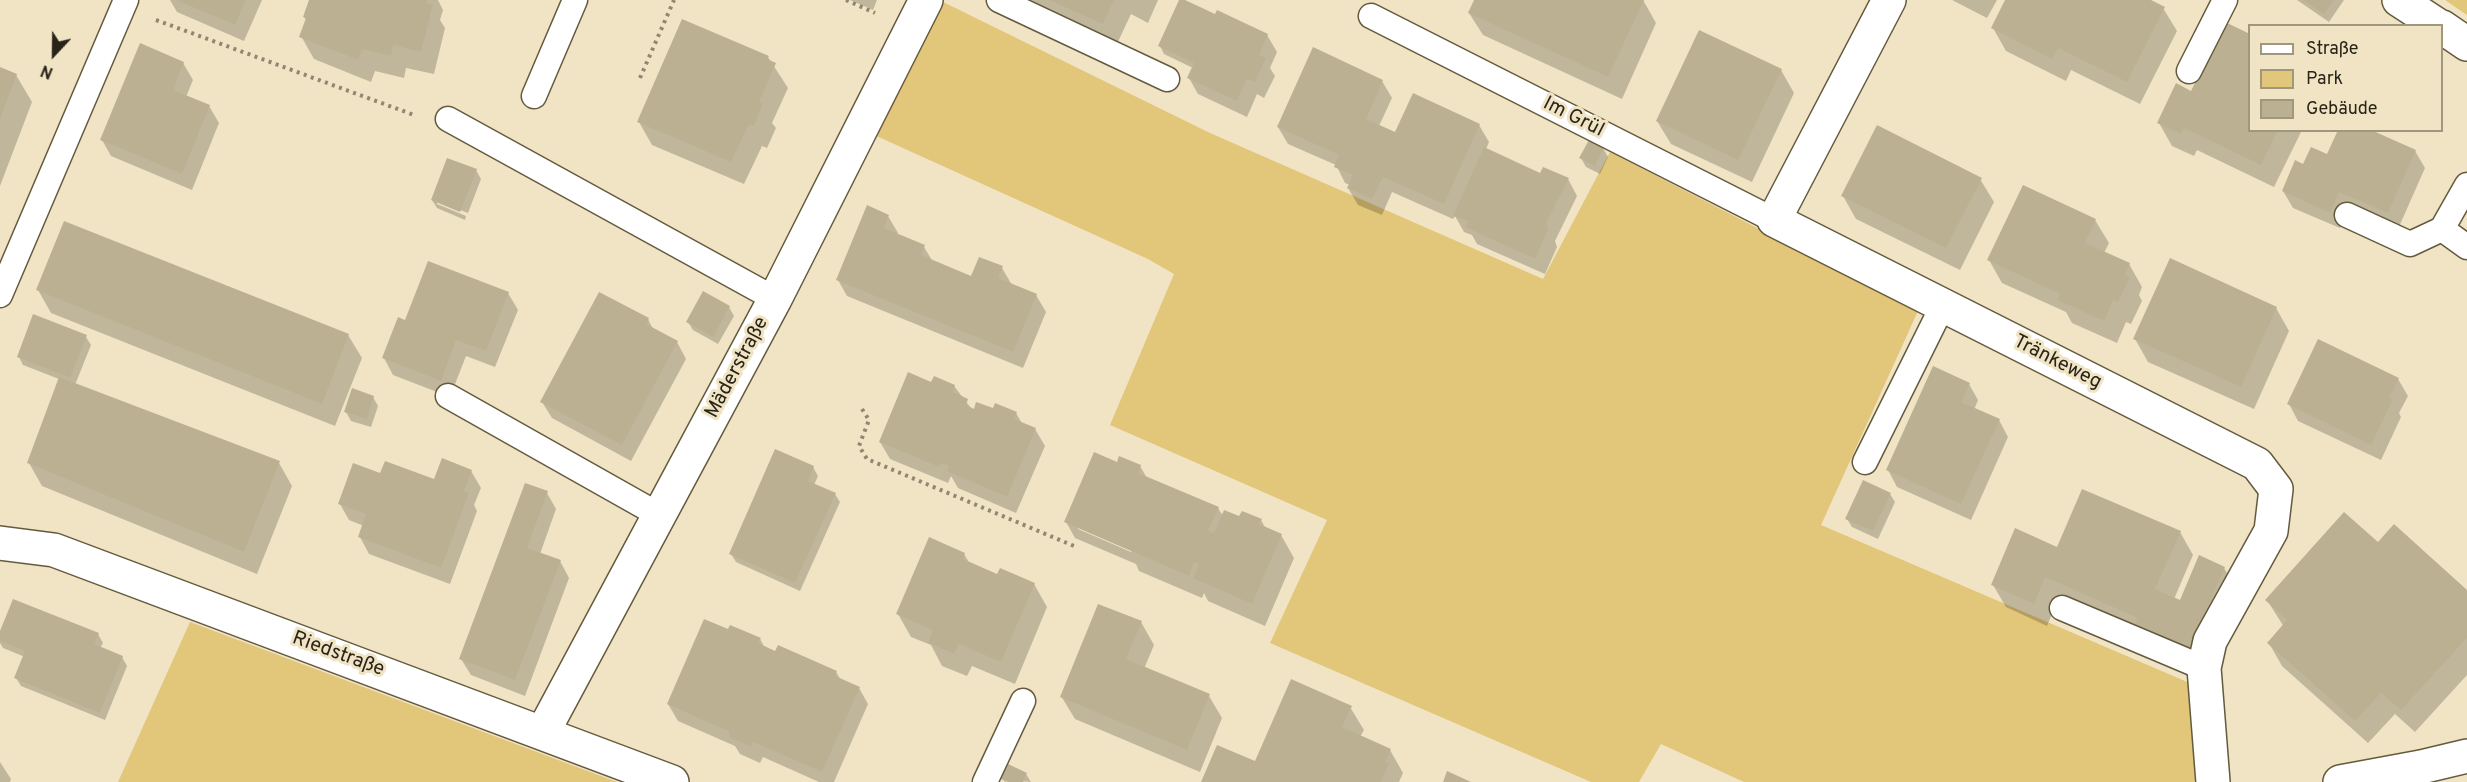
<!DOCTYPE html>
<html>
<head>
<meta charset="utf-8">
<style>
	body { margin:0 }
	#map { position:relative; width:2467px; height:782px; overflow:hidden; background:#f0e4c4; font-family:Overpass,sans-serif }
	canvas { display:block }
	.legend { position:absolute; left:2248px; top:24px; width:195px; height:108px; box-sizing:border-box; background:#f0e4c4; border:2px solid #a0977f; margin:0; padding:8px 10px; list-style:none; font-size:18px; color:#292418 }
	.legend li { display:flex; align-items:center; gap:12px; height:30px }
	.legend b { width:30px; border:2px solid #a0977f }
	.north { position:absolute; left:24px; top:24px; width:60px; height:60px; -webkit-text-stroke:4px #f0e4c4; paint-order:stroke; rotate:202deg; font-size:16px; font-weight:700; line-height:24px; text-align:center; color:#292418 }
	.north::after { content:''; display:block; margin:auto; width:21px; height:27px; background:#292418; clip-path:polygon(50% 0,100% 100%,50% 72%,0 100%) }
</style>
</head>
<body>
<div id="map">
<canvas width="2467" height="782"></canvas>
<ul class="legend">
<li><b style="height:8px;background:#fff"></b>Straße</li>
<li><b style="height:16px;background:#e2c679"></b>Park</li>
<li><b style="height:16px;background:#bbb091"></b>Gebäude</li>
</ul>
<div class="north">N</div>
</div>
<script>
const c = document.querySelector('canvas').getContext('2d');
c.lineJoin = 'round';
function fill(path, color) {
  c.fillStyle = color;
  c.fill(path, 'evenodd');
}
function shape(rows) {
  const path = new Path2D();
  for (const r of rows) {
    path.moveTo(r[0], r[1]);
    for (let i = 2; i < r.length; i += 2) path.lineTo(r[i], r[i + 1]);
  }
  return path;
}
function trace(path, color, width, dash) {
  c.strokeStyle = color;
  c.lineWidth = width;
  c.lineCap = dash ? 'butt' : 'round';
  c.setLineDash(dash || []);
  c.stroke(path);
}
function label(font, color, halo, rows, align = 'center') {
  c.font = font + ' Overpass,sans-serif';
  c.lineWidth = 6;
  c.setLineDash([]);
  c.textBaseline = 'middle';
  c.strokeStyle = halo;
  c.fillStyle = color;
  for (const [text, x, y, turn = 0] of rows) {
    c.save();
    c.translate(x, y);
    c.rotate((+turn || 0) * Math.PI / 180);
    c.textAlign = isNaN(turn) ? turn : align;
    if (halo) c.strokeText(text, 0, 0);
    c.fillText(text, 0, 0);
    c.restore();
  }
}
const green = shape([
	[939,0,1210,133,1543,279,1610,152,1918,311,1821,525,2192,684,2199,773,2194,782,1744,782,1661,744,1639,782,1591,782,1270,643,1327,520,1110,425,1174,274,1148,259,872,134],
	[2445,0,2467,0,2467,15],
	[190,622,617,782,118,782]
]);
const shadow = shape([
	[170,0,262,0,244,41,177,12],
	[311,0,438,0,443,10,440,20,445,28,434,74,406,68,404,78,375,71,371,82,314,59,301,36,307,21,304,17],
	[850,0,877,0,873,10],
	[1014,0,1158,0,1148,23,1131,14,1116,46],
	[1181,0,1216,16,1267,35,1277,52,1270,68,1275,76,1264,98,1257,94,1247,117,1198,94,1189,78,1193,68,1164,54,1160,46],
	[1475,0,1643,0,1656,23,1622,99,1483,35,1469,13],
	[1952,0,1997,0,1987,18],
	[2007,0,2147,0,2163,8,2177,31,2140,104,2071,70,2066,81,2006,51,1993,28],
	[2297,0,2344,0,2329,22],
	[768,57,788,88,772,123,776,128,767,148,762,146,744,184,652,145,639,122],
	[183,63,193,80,186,97,209,106,219,123,192,190,111,156,102,140],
	[0,69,16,75,32,102,0,186],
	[1781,70,1794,93,1752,182,1671,144,1657,121],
	[1382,81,1392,98,1379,126,1396,134,1479,125,1489,142,1486,149,1541,175,1568,179,1577,196,1555,241,1557,247,1545,274,1477,244,1472,235,1464,232,1455,216,1453,219,1392,192,1382,215,1358,205,1348,188,1350,185,1345,183,1336,165,1288,144,1278,127],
	[2159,123,2250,130,2302,130,2274,187,2197,150,2194,156,2172,146],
	[1603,148,1608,157,1600,174,1586,167,1581,158],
	[2415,151,2425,168,2398,229,2349,208,2340,228,2293,208,2283,191,2304,166,2328,156],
	[476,170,481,179,468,213,437,201,437,204,466,216,465,220,437,208,432,200],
	[1980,179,1994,202,1960,270,1856,219,1843,196],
	[2023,187,2095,220,2109,243,2104,253,2129,264,2142,287,2139,295,2142,301,2131,324,2126,322,2117,343,2072,323,2066,312,2002,283,1989,260],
	[888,216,898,233,897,235,924,247,933,262,972,278,1002,268,1012,285,1036,295,1046,312,1023,368,847,296,838,280],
	[38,290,348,335,362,358,335,426,51,313],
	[508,293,518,310,495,367,466,356,450,397,393,375,384,358,406,322],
	[729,307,734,316,718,344,693,330,688,322],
	[2276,308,2289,331,2254,409,2148,362,2135,339],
	[648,319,654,331,677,342,686,359,631,461,552,418,542,402],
	[86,337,91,345,75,385,279,463,292,486,257,574,42,486,29,463,59,379,23,365,19,357],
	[2398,379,2408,396,2399,413,2401,417,2381,460,2298,421,2289,404],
	[932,384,954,386,974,412,993,410,1016,413,1023,425,1035,429,1045,446,1016,513,958,488,951,476,948,483,890,459,880,442],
	[1969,384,1978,400,1974,410,1999,420,2008,437,1971,520,1897,487,1888,470],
	[373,397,378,406,371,427,351,421,346,412],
	[1117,464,1140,466,1147,478,1218,508,1223,516,1261,520,1266,529,1281,535,1294,558,1265,626,1208,601,1204,593,1202,598,1139,571,1136,564,1075,538,1066,522],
	[1078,526,1132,550,1131,552,1078,529],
	[813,467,818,476,814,485,835,494,840,502,800,591,736,562,731,554],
	[471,471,481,488,474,505,477,511,450,584,369,554,360,537,364,526,349,520,340,504,381,475,435,481],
	[547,493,556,509,540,554,560,561,569,578,525,696,471,675,461,659],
	[1890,494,1895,502,1878,539,1852,527,1847,519],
	[2180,532,2193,555,2174,599,2180,602,2224,568,2238,591,2203,670,2058,599,2047,626,2006,607,1993,585,2058,549],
	[2378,544,2467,593,2467,675,2415,732,2395,714,2368,743,2282,666,2269,643,2284,627,2267,600],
	[964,554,970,564,998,576,1034,584,1047,607,1015,684,972,666,967,676,942,666,931,645,911,637,898,614],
	[1141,622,1154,645,1144,669,1209,696,1222,718,1200,772,1075,719,1061,696],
	[729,631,760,639,765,648,836,672,841,680,859,688,868,704,834,782,819,782,763,757,760,763,740,754,735,746,678,721,668,704],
	[98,634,103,643,100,648,122,657,127,666,105,720,21,686,16,678,25,657,3,648,0,643,0,635],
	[1350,707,1364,730,1360,737,1390,750,1403,773,1399,782,1203,782,1256,763],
	[0,762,11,779,10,782,0,782],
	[1026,774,1031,782,1008,780,1005,782,1003,779]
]);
const building = shape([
	[176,0,246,0,235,25],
	[309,0,427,0,426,3,433,4,421,52,393,45,391,56,362,49,358,60,299,37,306,18,303,17],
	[1049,0,1114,0,1103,24],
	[1179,0,1185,0,1215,14,1217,10,1268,34,1259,55,1266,58,1255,82,1247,79,1237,101,1187,78,1194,63,1158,46],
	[1474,0,1644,0,1608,77,1468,13],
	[2005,0,2151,0,2165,7,2127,82,2058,48,2052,59,1991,28],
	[2303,0,2334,0,2324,14],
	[682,19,769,56,767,59,776,63,759,102,763,104,754,126,749,124,731,162,637,122],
	[2225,22,2250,34,2250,130,2278,130,2261,165,2184,128,2181,134,2157,123,2176,83,2191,91],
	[1699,30,1782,69,1738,160,1656,121],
	[140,43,184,62,173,90,210,105,182,174,100,140],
	[1313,47,1383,80,1366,119,1395,132,1413,93,1480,124,1444,204,1383,177,1372,199,1347,188,1353,175,1334,167,1339,155,1277,127],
	[0,67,17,74,0,119],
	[1877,125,1982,178,1946,248,1841,196],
	[2338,130,2371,130,2416,150,2388,213,2339,192,2330,213,2282,191,2295,160,2303,164,2311,147,2327,154],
	[1589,140,1604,147,1595,166,1579,158],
	[1484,147,1540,173,1543,167,1569,178,1546,223,1548,230,1535,259,1465,227,1468,221,1453,216],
	[447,158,477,169,460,212,431,200],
	[2023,185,2096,219,2085,243,2130,263,2125,275,2130,277,2118,302,2113,300,2104,321,2057,300,2060,294,1987,260],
	[867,205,889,215,884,228,925,245,921,255,971,276,979,257,1003,266,998,278,1037,294,1013,352,836,280],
	[64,221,349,334,322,404,36,290],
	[2170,258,2277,307,2241,387,2133,339],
	[428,261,509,292,486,351,456,340,441,381,382,358,398,317,405,320],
	[703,291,730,306,713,337,686,322],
	[599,292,649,318,646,324,678,341,622,445,540,402],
	[33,314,87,335,70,378,17,357],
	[2318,339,2399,378,2389,398,2393,399,2371,445,2287,404],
	[1933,366,1970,383,1961,402,2000,419,1961,504,1886,470],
	[908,372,931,382,934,376,955,385,953,392,968,399,966,405,974,409,976,402,993,408,995,403,1017,412,1014,419,1036,428,1007,497,947,471,949,466,941,463,939,467,879,442],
	[59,377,280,461,244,552,27,463],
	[352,388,374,396,367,419,344,412],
	[775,449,814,466,808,481,836,493,795,583,729,554],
	[1094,452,1117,462,1119,456,1141,465,1138,473,1219,507,1208,530,1214,533,1224,510,1239,516,1242,511,1262,519,1259,524,1282,534,1252,604,1193,578,1199,565,1194,562,1189,576,1064,522],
	[442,458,472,470,464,491,469,493,441,568,358,537,366,514,338,504,353,463,380,473,385,461,434,479],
	[1863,480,1891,493,1873,531,1845,519],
	[525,483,548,491,527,548,561,560,515,680,459,659],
	[2082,489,2181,531,2155,589,2180,600,2199,555,2225,567,2190,648,2135,624,2138,618,2045,577,2034,604,1991,585,2015,528,2057,547],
	[2344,512,2378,542,2394,524,2467,590,2467,638,2401,710,2381,693,2355,721,2267,643,2287,620,2265,600],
	[929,537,965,553,963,559,997,574,1000,568,1035,583,1001,662,959,644,954,654,928,643,933,630,896,614],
	[13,599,99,633,94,644,123,656,100,713,14,678,25,651,0,641,0,631],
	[1098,604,1142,621,1126,659,1210,694,1187,750,1060,697],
	[704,619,728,629,730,625,761,638,758,643,775,651,778,645,837,671,835,676,860,687,822,772,753,742,751,747,729,737,730,732,667,704],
	[1291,679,1352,706,1342,727,1391,749,1385,762,1389,763,1381,782,1201,782,1217,745,1255,761],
	[1008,764,1027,773,1023,782,1008,782,1001,779],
	[1447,771,1471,782,1443,782]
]);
const path = shape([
	[846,0,875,13],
	[156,20,414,115],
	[640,78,674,0],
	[862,409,869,420,859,446,867,459,1074,546]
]);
const lane = shape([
	[999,0,1167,79],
	[1371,16,1774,220],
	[2189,71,2225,0],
	[534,96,575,0],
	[448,119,775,299],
	[2467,185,2442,229,2467,247],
	[2347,215,2410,244,2442,229],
	[0,295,126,0],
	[448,396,659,515],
	[1865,462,1943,305],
	[2062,608,2204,668],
	[985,782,1023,701]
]);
const street = shape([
	[1889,0,1774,220,2257,464,2276,489,2271,531,2210,641,2204,668,2213,782],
	[2399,0,2439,26],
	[2442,27,2467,44],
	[0,543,54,550,672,782],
	[543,732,775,299,926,0],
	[2340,782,2421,767,2467,756]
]);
const streetNames = [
	["Im Grül",1573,118,27],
	["Tränkeweg",2057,363,27],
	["Mäderstraße",738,368,-62],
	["Riedstraße",338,655,20]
];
fill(green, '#e2c679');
fill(shadow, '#0003');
fill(building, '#bbb091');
trace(lane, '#645a3e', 27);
trace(street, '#645a3e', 36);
trace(path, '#8f8771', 4, [3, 4.5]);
trace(lane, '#fff', 24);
trace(street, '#fff', 33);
label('20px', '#292418', '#f0e4c4', streetNames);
</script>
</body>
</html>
